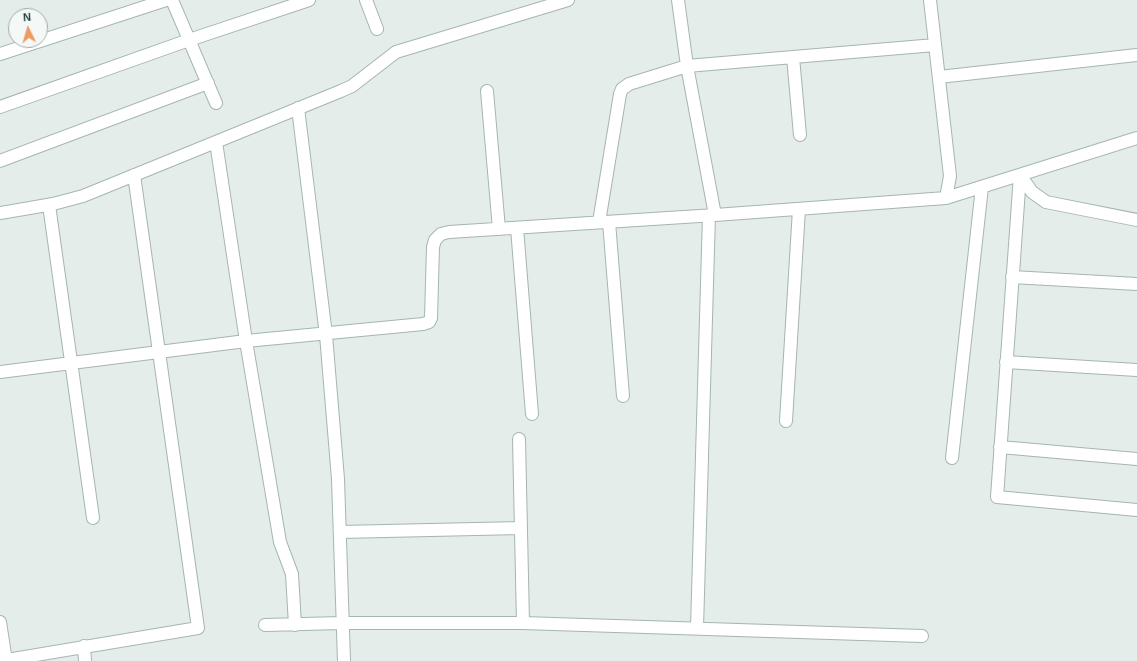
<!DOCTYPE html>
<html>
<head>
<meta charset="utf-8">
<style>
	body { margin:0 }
	#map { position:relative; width:1137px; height:661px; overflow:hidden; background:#e4edea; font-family:Helvetica,sans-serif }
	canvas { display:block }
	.north { position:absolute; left:8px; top:8px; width:40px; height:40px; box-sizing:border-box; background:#f4f9f8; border:1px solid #a0aeac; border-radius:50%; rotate:355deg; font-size:11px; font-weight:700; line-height:16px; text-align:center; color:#233e3b }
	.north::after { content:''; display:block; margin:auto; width:14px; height:18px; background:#ef9a60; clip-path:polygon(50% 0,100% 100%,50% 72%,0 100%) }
</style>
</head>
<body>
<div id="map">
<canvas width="1137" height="661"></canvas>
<div class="north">N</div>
</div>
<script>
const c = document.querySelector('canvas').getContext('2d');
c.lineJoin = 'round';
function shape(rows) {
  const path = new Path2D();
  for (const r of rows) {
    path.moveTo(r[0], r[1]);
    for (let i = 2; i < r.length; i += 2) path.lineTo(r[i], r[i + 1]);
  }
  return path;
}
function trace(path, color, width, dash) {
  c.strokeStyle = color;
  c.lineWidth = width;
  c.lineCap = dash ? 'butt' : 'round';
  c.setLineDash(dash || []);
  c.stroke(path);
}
const minor = shape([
	[172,0,216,103],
	[366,0,377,29],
	[678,0,687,66,715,215,946,198,1137,138],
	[930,0,950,176,946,198],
	[0,54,166,0],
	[793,57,800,135],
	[939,77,1137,55],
	[487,91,499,229],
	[0,107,189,40,309,0],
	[298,108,326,335,338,479,344,661],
	[216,142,246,341,280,542,292,574,295,625],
	[0,161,208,83],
	[1020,175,997,497,1137,510],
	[1020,175,1032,192,1046,202,1137,220],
	[49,205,93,518],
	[0,213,53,204,83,196,341,91,352,86,396,52,568,0],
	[599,222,620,94,622,89,629,84,687,66,935,45],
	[609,222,623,396],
	[517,228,532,414],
	[1012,277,1137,284],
	[1006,362,1137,370],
	[0,372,246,341,423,324,429,322,431,318,433,247,435,240,441,234,449,232,715,215],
	[786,421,799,209],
	[519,439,523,623],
	[1000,447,1137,459],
	[952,458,982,187],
	[340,532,521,528],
	[0,622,6,661],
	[265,625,342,623,523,623,922,636],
	[697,628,709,215],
	[84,646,85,661],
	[0,661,198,628,134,175]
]);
trace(minor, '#a6b5b2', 14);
trace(minor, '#fff', 12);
</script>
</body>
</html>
